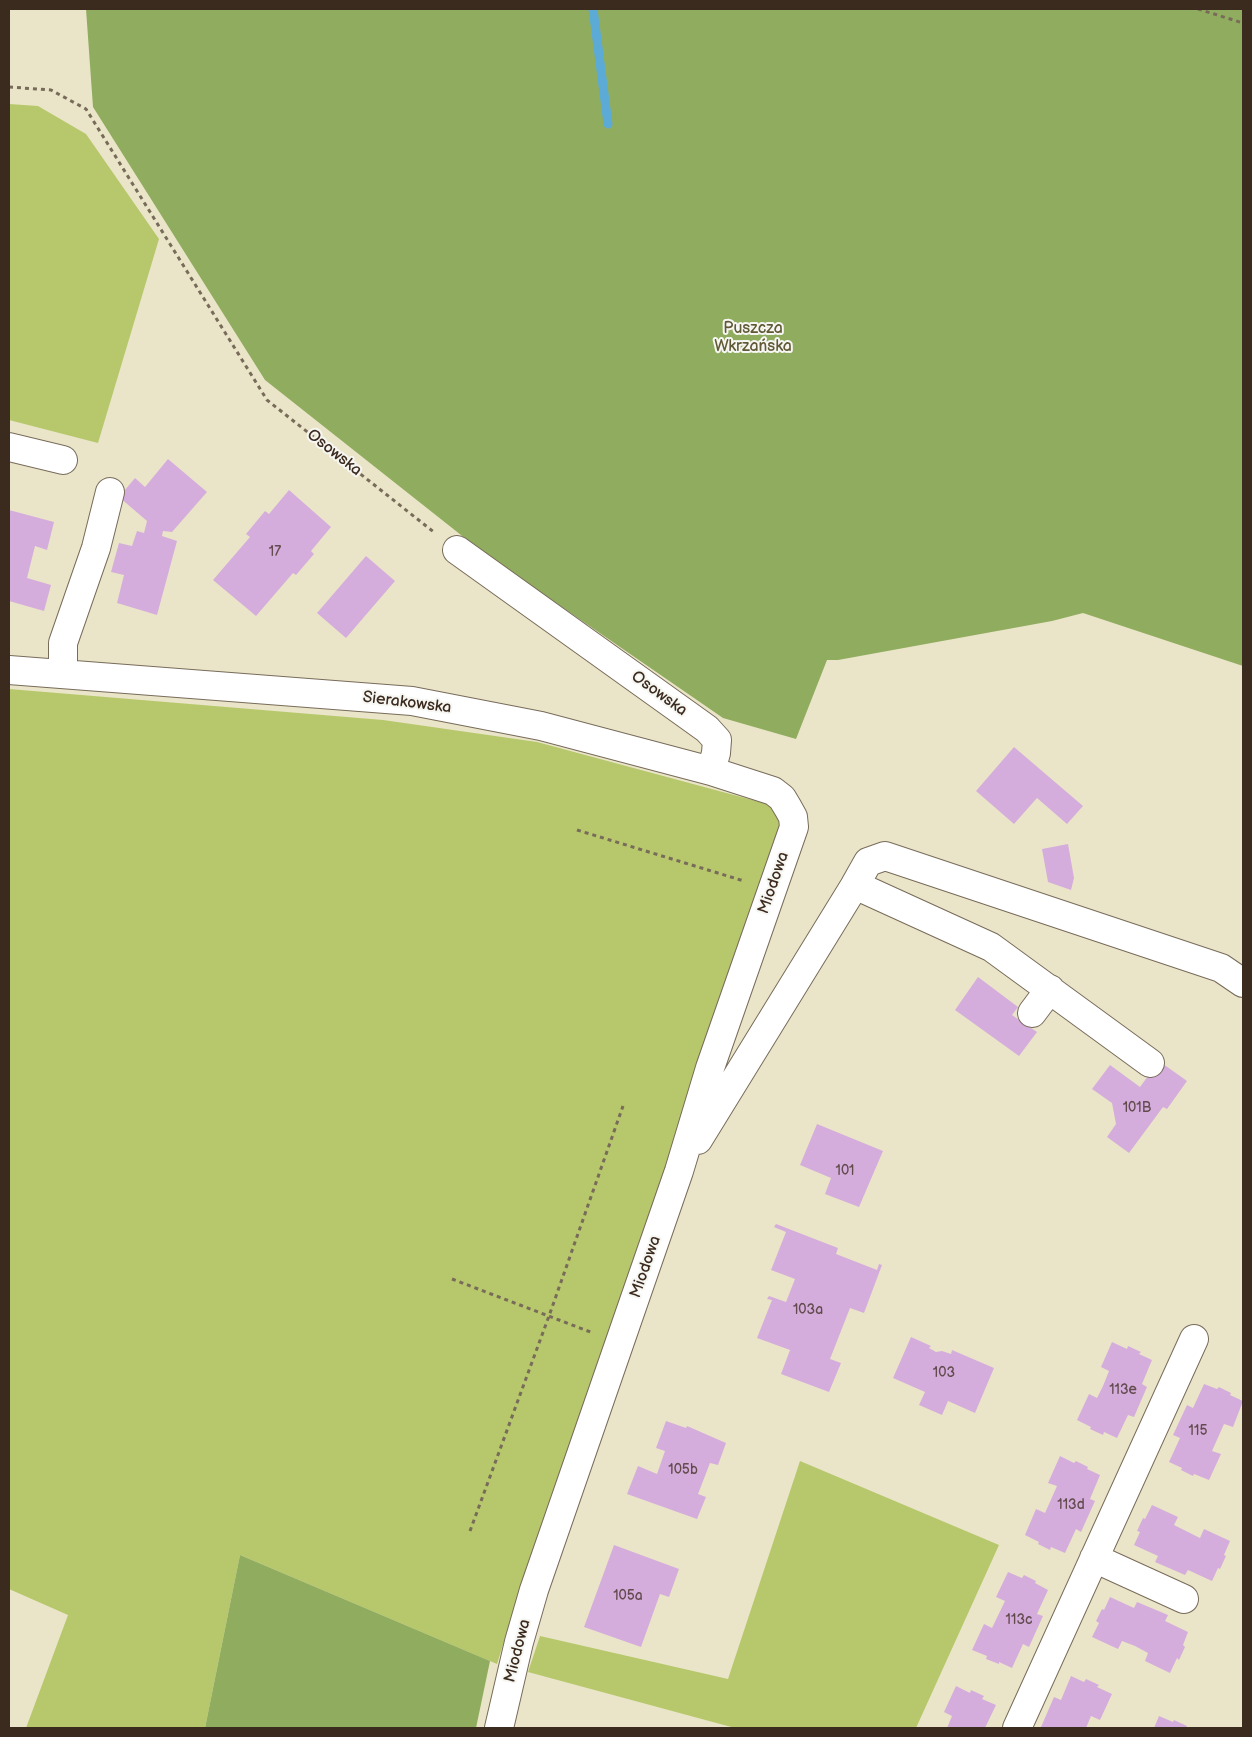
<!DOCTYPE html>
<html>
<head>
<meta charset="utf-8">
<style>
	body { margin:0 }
	#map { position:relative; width:1252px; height:1737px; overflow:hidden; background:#eae5c8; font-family:"Balsamiq Sans",sans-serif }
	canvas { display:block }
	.frame { position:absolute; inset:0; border:10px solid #3b2a1e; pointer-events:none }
</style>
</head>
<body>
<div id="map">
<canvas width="1252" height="1737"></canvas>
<div class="frame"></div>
</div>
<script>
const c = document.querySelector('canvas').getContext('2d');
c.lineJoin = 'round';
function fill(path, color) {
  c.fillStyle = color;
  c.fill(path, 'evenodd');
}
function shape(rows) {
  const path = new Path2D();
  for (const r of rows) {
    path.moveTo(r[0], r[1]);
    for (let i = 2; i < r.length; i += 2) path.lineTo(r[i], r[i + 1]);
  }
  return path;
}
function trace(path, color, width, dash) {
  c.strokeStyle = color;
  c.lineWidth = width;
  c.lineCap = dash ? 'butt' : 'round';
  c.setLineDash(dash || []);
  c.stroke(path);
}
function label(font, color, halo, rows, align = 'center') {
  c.font = font + ' "Balsamiq Sans",sans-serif';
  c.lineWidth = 4;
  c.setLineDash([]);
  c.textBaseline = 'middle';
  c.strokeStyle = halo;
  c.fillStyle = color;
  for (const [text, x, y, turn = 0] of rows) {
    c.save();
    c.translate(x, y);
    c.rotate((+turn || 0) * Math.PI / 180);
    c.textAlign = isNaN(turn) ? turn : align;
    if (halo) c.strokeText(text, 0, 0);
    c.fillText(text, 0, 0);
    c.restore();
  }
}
const green = shape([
	[9,104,38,106,86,134,159,239,98,443,9,420],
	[9,689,383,720,537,742,771,805,782,825,677,1135,529,1560,497,1664,240,1555,205,1728,26,1728,68,1615,9,1589],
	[800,1461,999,1545,916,1728,735,1728,528,1672,540,1636,728,1679]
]);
const forest = shape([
	[86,9,1243,9,1243,666,1083,613,1052,621,838,660,827,660,796,739,723,718,485,554,265,380,93,107],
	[240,1555,490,1661,476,1728,205,1728]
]);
const stream = shape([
	[593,9,608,124]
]);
const building = shape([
	[168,459,207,492,172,532,163,531,162,536,177,541,157,615,117,603,124,575,111,572,119,543,132,546,137,531,144,533,147,521,119,497,135,478,145,487],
	[289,490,331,527,311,551,314,554,296,575,293,573,256,616,213,580,250,537,246,534,265,511,269,514],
	[9,510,54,522,47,550,35,546,27,578,51,585,44,611,9,601],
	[366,556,395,581,346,638,317,613],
	[1014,747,1083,806,1067,824,1037,798,1014,824,976,791],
	[1068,844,1074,878,1071,890,1048,882,1042,849],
	[978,977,1018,1007,1012,1015,1037,1032,1019,1056,955,1010],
	[1159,1061,1187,1081,1167,1109,1163,1107,1129,1153,1107,1137,1116,1124,1112,1103,1092,1089,1110,1065,1140,1087],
	[817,1124,883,1151,859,1207,825,1194,831,1178,800,1165],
	[776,1224,838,1248,836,1254,877,1270,879,1264,882,1265,864,1313,850,1308,830,1359,841,1363,829,1392,781,1374,790,1350,757,1338,772,1300,767,1299,769,1296,786,1302,795,1279,771,1270,786,1232,774,1227],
	[911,1337,931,1346,929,1348,936,1352,942,1351,951,1354,952,1350,994,1368,975,1413,948,1401,942,1415,919,1405,925,1392,893,1378],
	[1112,1342,1127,1349,1128,1346,1141,1352,1139,1354,1152,1360,1142,1384,1147,1387,1134,1417,1128,1415,1117,1438,1104,1432,1103,1435,1090,1429,1091,1427,1077,1420,1089,1394,1097,1398,1103,1386,1109,1371,1101,1367],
	[1204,1384,1217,1389,1219,1387,1231,1393,1230,1395,1243,1401,1233,1427,1224,1424,1212,1451,1221,1454,1209,1480,1194,1474,1193,1476,1181,1470,1182,1468,1169,1462,1180,1438,1173,1435,1187,1405,1193,1408],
	[666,1421,686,1428,687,1426,726,1443,718,1465,710,1463,698,1494,706,1497,697,1519,627,1494,638,1466,657,1474,665,1451,656,1448],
	[1060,1456,1074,1463,1076,1461,1088,1467,1087,1469,1100,1475,1090,1499,1095,1501,1081,1532,1076,1529,1065,1553,1051,1547,1050,1550,1038,1544,1039,1542,1025,1535,1036,1509,1045,1513,1057,1486,1048,1483],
	[1152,1505,1178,1517,1174,1525,1200,1538,1204,1529,1230,1541,1224,1555,1226,1556,1220,1569,1218,1568,1212,1581,1188,1570,1185,1575,1155,1562,1158,1556,1134,1545,1140,1532,1137,1531,1143,1518,1145,1519],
	[614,1545,679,1569,669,1597,660,1594,641,1647,584,1627],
	[1008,1572,1022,1578,1024,1575,1036,1581,1035,1583,1048,1590,1037,1614,1043,1616,1029,1647,1023,1644,1012,1668,999,1662,999,1664,986,1659,987,1656,972,1650,984,1624,992,1628,1005,1601,996,1597],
	[1110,1597,1134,1608,1137,1602,1168,1615,1165,1621,1188,1632,1183,1645,1185,1647,1179,1660,1177,1658,1170,1673,1145,1661,1148,1653,1135,1646,1122,1641,1118,1649,1092,1637,1099,1623,1096,1621,1102,1609,1104,1610],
	[1071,1676,1084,1682,1086,1679,1099,1685,1097,1687,1112,1694,1100,1720,1091,1716,1086,1728,1041,1727,1054,1697,1061,1700],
	[956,1686,970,1693,971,1690,984,1696,982,1699,996,1705,985,1728,947,1728,952,1716,944,1712],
	[1159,1716,1173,1722,1174,1720,1187,1726,1186,1728,1154,1728]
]);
const path = shape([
	[1198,9,1243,23],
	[9,87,51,90,86,109,267,400,435,533],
	[577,830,744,881],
	[452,1279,593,1333],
	[470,1531,549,1316,623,1106]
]);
const minor = shape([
	[9,447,63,460],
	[457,550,707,729,717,740,716,753,711,771],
	[9,670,412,701,541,726,711,771,773,791,782,798,788,808,793,817,794,827,710,1068,679,1171,534,1590,519,1642,499,1728],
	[63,674,63,643,96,548,110,492],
	[855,885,868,862,885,856,1221,968,1243,983],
	[1032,1013,1050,989],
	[698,1140,855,885,991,947,1150,1063],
	[1094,1558,1184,1599],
	[1017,1728,1194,1339]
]);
const numberNames = [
	["17",275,552],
	["101B",1137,1108],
	["101",845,1171],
	["103a",808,1310],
	["103",944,1373],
	["113e",1123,1390],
	["115",1198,1431],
	["105b",683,1470],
	["113d",1071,1505],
	["105a",628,1596],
	["113c",1019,1620]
];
const parkNames = [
	["Puszcza",753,329],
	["Wkrzańska",753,347]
];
const streetNames = [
	["Osowska",334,453,38],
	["Osowska",659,694,36],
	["Sierakowska",407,703,7],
	["Miodowa",774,883,-71],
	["Miodowa",646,1267,-71],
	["Miodowa",518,1651,-76]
];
fill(green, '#b6c86b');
fill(forest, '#90ac5f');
trace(stream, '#5cabd6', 9);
fill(building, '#d5addc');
trace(minor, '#786b5a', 30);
trace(path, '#786b5a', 3, [4, 4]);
trace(minor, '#fff', 28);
label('14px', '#624b4e', null, numberNames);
label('16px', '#605935', '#f6f6f2', parkNames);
label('16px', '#3b2a1e', '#f6f6f2', streetNames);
</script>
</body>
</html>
